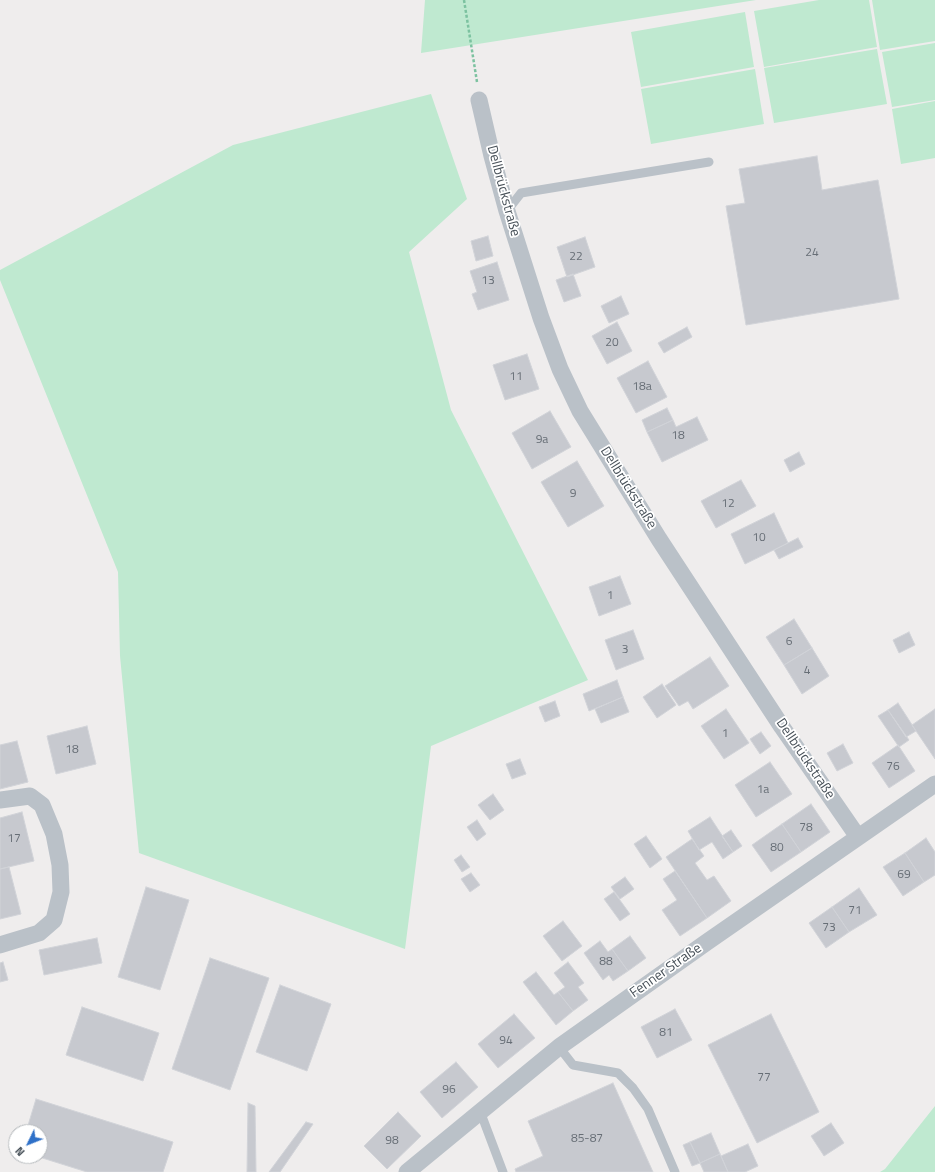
<!DOCTYPE html>
<html>
<head>
<meta charset="utf-8">
<style>
	body { margin:0 }
	#map { position:relative; width:935px; height:1172px; overflow:hidden; background:#efeded; font-family:"Titillium Web",sans-serif }
	canvas { display:block }
	.north { position:absolute; left:8px; top:1124px; width:40px; height:40px; box-sizing:border-box; background:#fff; border:1px solid #b5b9bc; border-radius:50%; rotate:227deg; font-size:11px; font-weight:700; line-height:16px; text-align:center; color:#475058 }
	.north::after { content:''; display:block; margin:auto; width:14px; height:18px; background:#2e70c8; clip-path:polygon(50% 0,100% 100%,50% 72%,0 100%) }
</style>
</head>
<body>
<div id="map">
<canvas width="935" height="1172"></canvas>
<div class="north">N</div>
</div>
<script>
const c = document.querySelector('canvas').getContext('2d');
c.lineJoin = 'round';
function fill(path, color) {
  c.fillStyle = color;
  c.fill(path, 'evenodd');
}
function shape(rows) {
  const path = new Path2D();
  for (const r of rows) {
    path.moveTo(r[0], r[1]);
    for (let i = 2; i < r.length; i += 2) path.lineTo(r[i], r[i + 1]);
  }
  return path;
}
function trace(path, color, width, dash) {
  c.strokeStyle = color;
  c.lineWidth = width;
  c.lineCap = dash ? 'butt' : 'round';
  c.setLineDash(dash || []);
  c.stroke(path);
}
function label(font, color, halo, rows, align = 'center') {
  c.font = font + ' "Titillium Web",sans-serif';
  c.lineWidth = 3.5;
  c.setLineDash([]);
  c.textBaseline = 'middle';
  c.strokeStyle = halo;
  c.fillStyle = color;
  for (const [text, x, y, turn = 0] of rows) {
    c.save();
    c.translate(x, y);
    c.rotate((+turn || 0) * Math.PI / 180);
    c.textAlign = isNaN(turn) ? turn : align;
    if (halo) c.strokeText(text, 0, 0);
    c.fillText(text, 0, 0);
    c.restore();
  }
}
const green = shape([
	[425,0,756,0,421,53],
	[819,0,869,0,877,47,764,67,754,11],
	[872,0,935,0,935,41,880,50],
	[745,12,754,67,641,87,631,32],
	[935,43,935,100,892,107,882,52],
	[877,49,887,104,774,123,764,68],
	[755,69,764,124,651,144,641,89],
	[431,94,467,199,409,252,451,410,588,680,431,746,405,949,139,853,120,656,118,572,0,280,0,270,233,145],
	[935,101,935,158,901,164,892,109],
	[935,1106,935,1172,880,1172,885,1169]
]);
const building = shape([
	[817,156,822,190,878,180,899,299,746,325,726,206,745,203,739,169,817,156],
	[488,236,493,256,476,261,471,241,488,236],
	[585,237,595,267,567,277,557,247,585,237],
	[497,262,509,300,478,310,472,294,477,292,470,271,497,262],
	[573,274,581,296,564,302,556,280,573,274],
	[621,296,629,314,609,323,601,306,621,296],
	[617,322,632,351,607,364,592,336,617,322],
	[687,327,692,337,664,353,658,343,687,327],
	[527,354,539,389,505,400,493,365,527,354],
	[648,361,667,397,636,413,617,378,648,361],
	[667,408,673,420,647,432,642,420,667,408],
	[550,411,571,447,532,469,512,433,550,411],
	[697,417,708,440,662,462,647,432,673,420,676,427,697,417],
	[799,452,805,464,790,472,784,460,799,452],
	[577,461,604,506,568,527,541,482,577,461],
	[741,480,756,506,716,528,701,501,741,480],
	[774,513,788,543,745,564,731,534,774,513],
	[798,538,803,547,779,559,774,550,798,538],
	[620,576,631,604,599,616,589,587,620,576],
	[794,619,812,648,784,665,766,637,794,619],
	[633,630,644,659,616,670,605,640,633,630],
	[909,632,915,645,899,653,893,640,909,632],
	[812,648,829,676,802,694,784,665,812,648],
	[710,657,729,686,693,709,688,701,679,706,665,686,710,657],
	[617,680,623,697,589,711,583,694,617,680],
	[662,684,676,705,657,718,643,697,662,684],
	[623,697,629,712,601,723,595,709,623,697],
	[555,701,560,716,545,722,539,707,555,701],
	[898,703,916,731,906,737,888,710,898,703],
	[726,709,749,743,724,759,701,726,726,709],
	[935,709,935,759,912,725,935,709],
	[888,710,909,740,899,747,878,716,888,710],
	[87,726,96,764,56,774,47,736,87,726],
	[761,732,771,746,760,754,750,739,761,732],
	[17,741,28,782,0,789,0,745,17,741],
	[843,744,853,763,837,771,827,753,843,744],
	[898,745,915,771,889,788,872,763,898,745],
	[520,759,526,774,512,779,506,764,520,759],
	[770,762,792,794,756,817,735,785,770,762],
	[493,794,504,810,490,820,478,805,493,794],
	[811,804,830,832,801,852,782,824,811,804],
	[22,812,34,861,0,869,0,818,22,812],
	[710,817,733,852,723,859,712,842,699,850,688,831,710,817],
	[477,820,486,834,477,841,467,827,477,820],
	[782,824,801,852,771,872,752,845,782,824],
	[731,830,742,846,733,852,722,836,731,830],
	[646,836,662,859,650,868,634,844,646,836],
	[926,838,935,852,935,875,924,882,905,853,926,838],
	[692,839,704,856,695,863,707,880,714,876,731,901,707,918,666,857,692,839],
	[905,853,924,882,903,896,883,867,905,853],
	[461,855,470,867,462,872,454,860,461,855],
	[9,867,21,914,0,919,0,869,9,867],
	[675,871,707,918,680,936,662,910,677,900,663,879,675,871],
	[471,873,480,885,470,892,461,879,471,873],
	[625,877,634,889,620,899,611,887,625,877],
	[146,887,189,900,160,990,118,977,146,887],
	[859,888,877,915,849,932,832,907,859,888],
	[614,892,630,914,620,921,604,899,614,892],
	[832,907,849,932,826,948,809,923,832,907],
	[563,921,582,946,562,961,543,936,563,921],
	[630,936,646,958,628,971,612,949,630,936],
	[97,938,102,963,44,975,39,950,97,938],
	[600,941,608,952,612,949,628,971,613,981,609,975,603,980,584,953,600,941],
	[210,958,269,978,230,1090,172,1069,210,958],
	[3,962,8,980,0,982,0,963,3,962],
	[568,962,584,983,578,987,588,1000,573,1011,558,992,565,987,554,973,568,962],
	[536,972,554,995,558,992,573,1011,556,1025,523,982,536,972],
	[280,985,331,1004,307,1071,256,1052,280,985],
	[82,1007,159,1033,143,1081,66,1055,82,1007],
	[675,1009,692,1040,657,1058,641,1027,675,1009],
	[514,1014,535,1038,498,1068,478,1044,514,1014],
	[771,1014,819,1112,757,1143,708,1045,771,1014],
	[456,1062,478,1087,442,1118,420,1092,456,1062],
	[613,1083,653,1172,516,1172,515,1169,543,1156,528,1121,613,1083],
	[36,1099,173,1142,163,1172,87,1172,36,1156,40,1156,40,1132,26,1132,36,1099],
	[248,1103,255,1106,256,1172,247,1172,248,1103],
	[398,1112,421,1136,387,1169,364,1146,398,1112],
	[306,1122,313,1124,280,1172,269,1172,306,1122],
	[831,1123,844,1143,824,1156,811,1136,831,1123],
	[711,1133,720,1154,700,1163,690,1142,711,1133],
	[690,1142,700,1163,692,1166,683,1145,690,1142],
	[748,1144,758,1166,745,1172,728,1172,721,1156,748,1144],
	[720,1154,728,1172,704,1172,700,1163,720,1154]
]);
const path = shape([
	[464,0,477,82]
]);
const lane = shape([
	[507,211,521,193,709,162],
	[559,1047,573,1065,618,1073,633,1088,648,1109,675,1172],
	[480,1111,503,1172]
]);
const street = shape([
	[479,100,492,156,507,211,541,318,560,369,580,411,659,539,782,727,858,837],
	[0,800,30,796,42,805,54,834,60,865,61,892,54,920,39,933,0,945],
	[407,1172,559,1047,707,942,935,784]
]);
const numberNames = [
	["24",812,253],
	["22",576,257],
	["13",488,281],
	["20",612,343],
	["11",516,377],
	["18a",642,387],
	["18",678,436],
	["9a",542,440],
	["9",573,494],
	["12",728,504],
	["10",759,538],
	["1",610,596],
	["6",789,642],
	["3",625,650],
	["4",807,671],
	["1",725,734],
	["18",72,750],
	["76",893,767],
	["1a",763,790],
	["78",806,828],
	["17",14,839],
	["80",777,848],
	["69",904,875],
	["71",855,911],
	["73",829,928],
	["88",606,962],
	["81",666,1033],
	["94",506,1041],
	["77",764,1078],
	["96",449,1090],
	["85-87",587,1139],
	["98",392,1141]
];
const streetNames = [
	["Dellbrückstraße",503,191,75],
	["Dellbrückstraße",628,488,58],
	["Dellbrückstraße",805,759,56],
	["Fenner Straße",666,971,-35]
];
fill(green, '#bfe9d0');
fill(building, '#c7c9cf');
trace(building, '#d1d3d8', 1);
trace(path, '#7cc2a0', 2.5, [3, 2]);
trace(lane, '#bac1c8', 9);
trace(street, '#bac1c8', 17);
label('12px', '#676e76', null, numberNames);
label('14px', '#475058', '#fff', streetNames);
</script>
</body>
</html>
